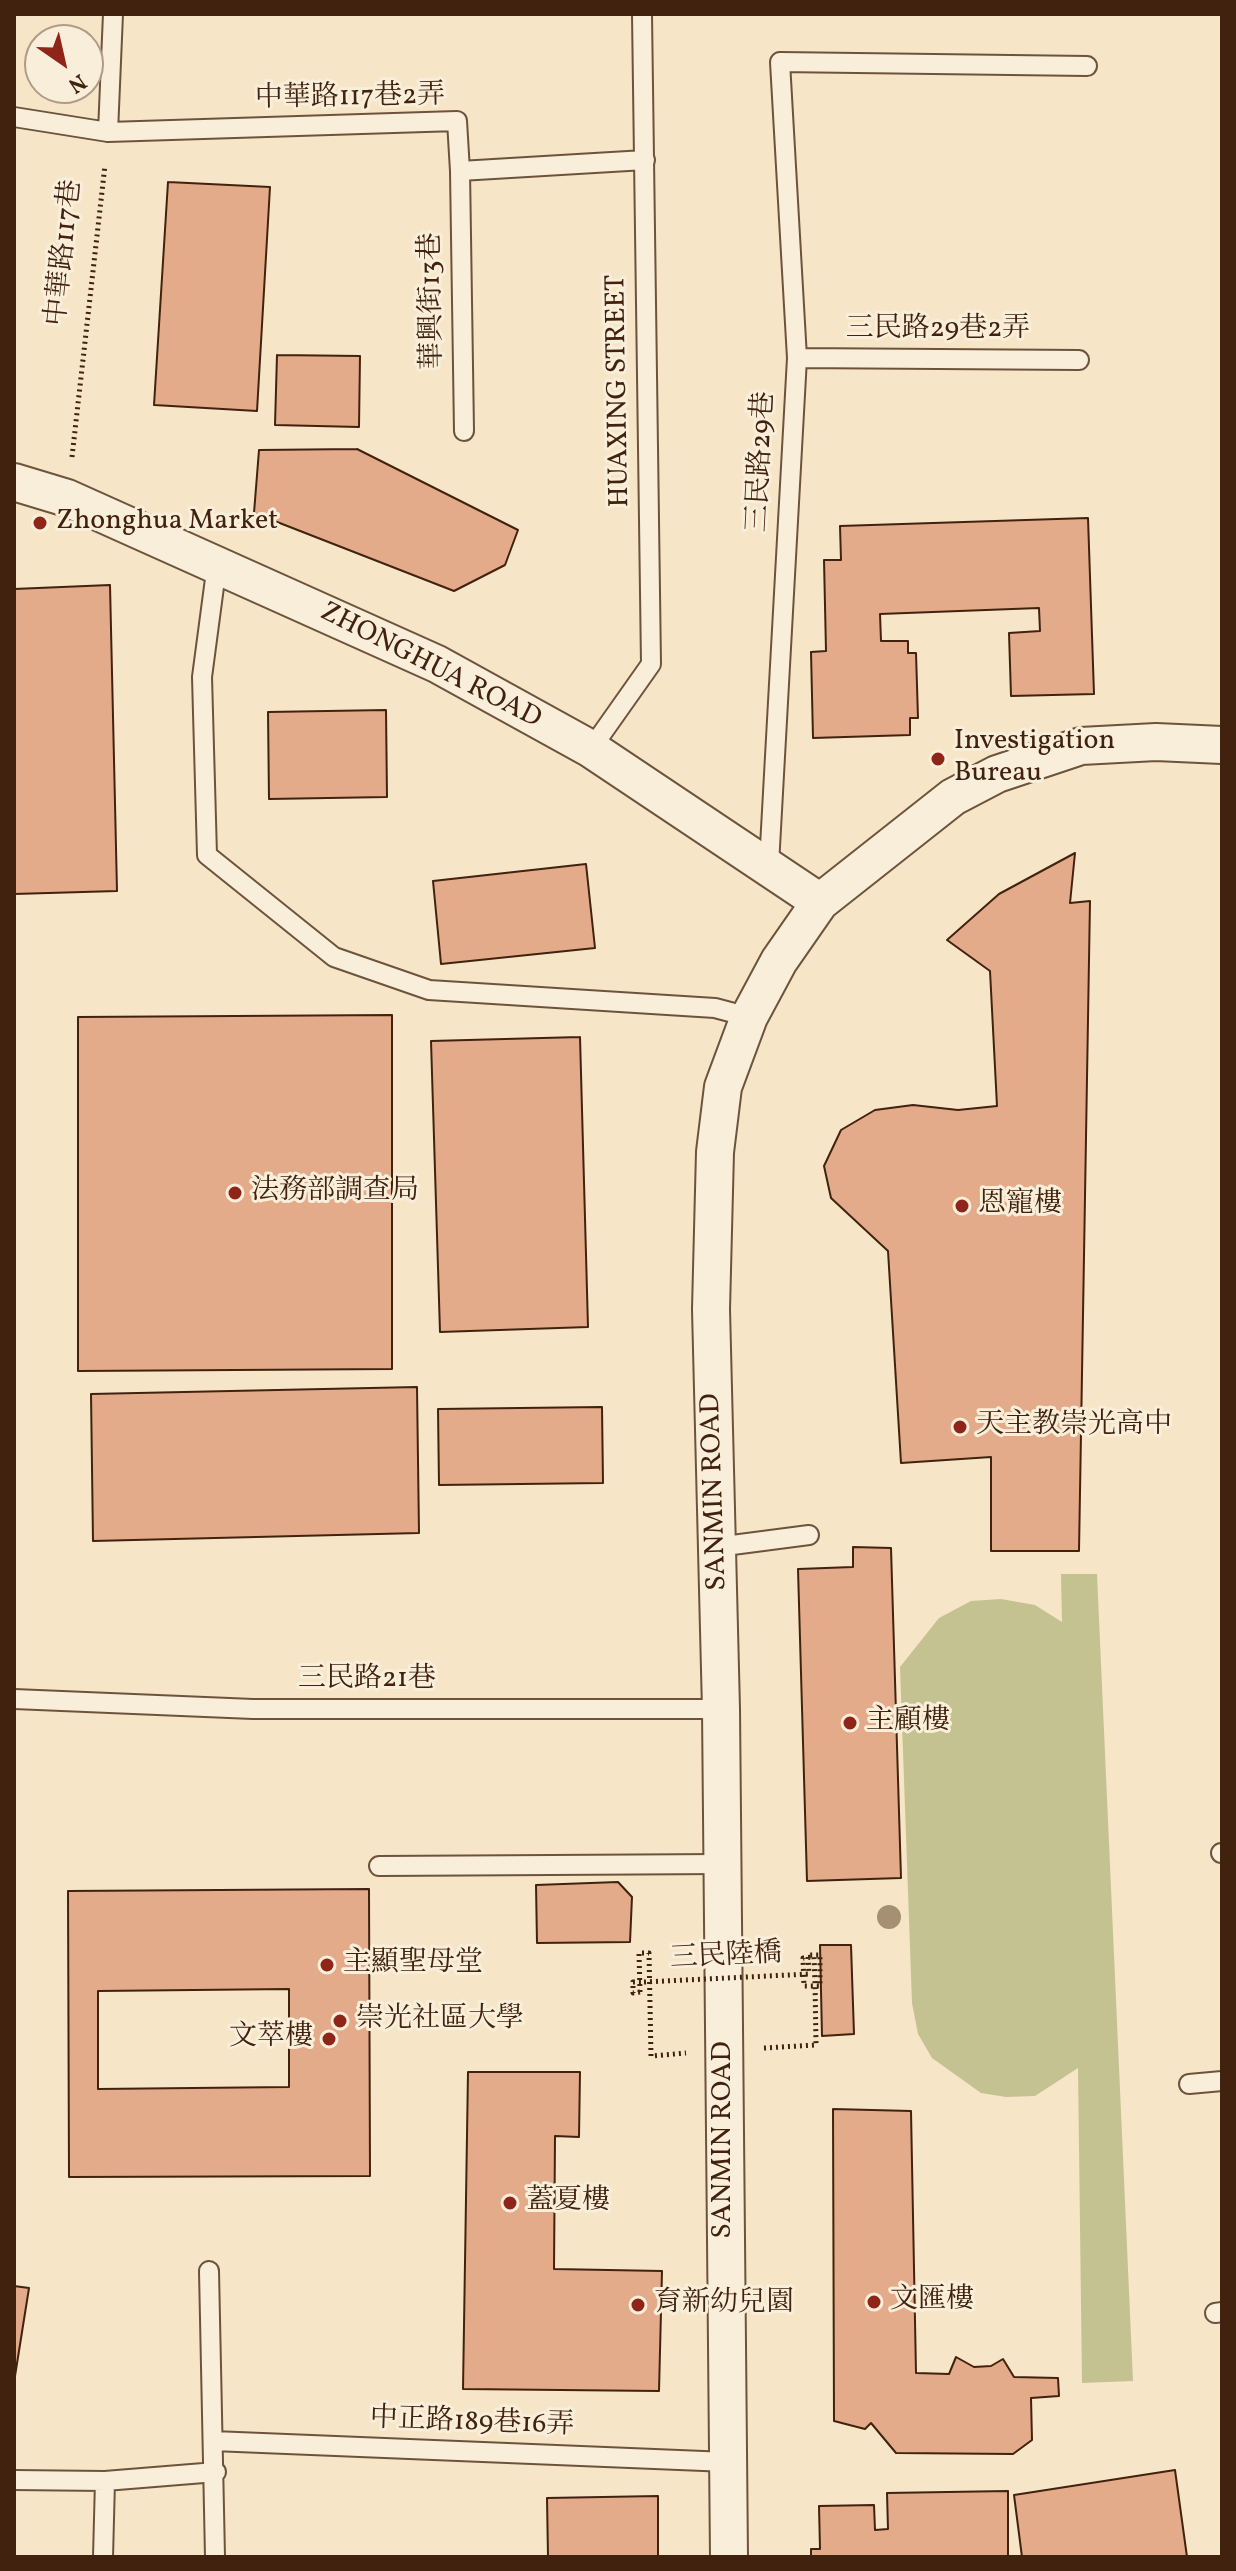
<!DOCTYPE html>
<html>
<head>
<meta charset="utf-8">
<style>
	body { margin:0 }
	#map { position:relative; width:1236px; height:2571px; overflow:hidden; background:#f6e5c6; font-family:Vollkorn,serif }
	canvas { display:block }
	.frame { position:absolute; inset:0; border:16px solid #41220e; pointer-events:none }
	.north { position:absolute; left:24px; top:24px; width:80px; height:80px; box-sizing:border-box; background:#f9eeda; border:2px solid #af9c88; border-radius:50%; rotate:146deg; font-size:22px; font-weight:700; line-height:32px; text-align:center; color:#41220e }
	.north::after { content:''; display:block; margin:auto; width:28px; height:36px; background:#8f2418; clip-path:polygon(50% 0,100% 100%,50% 72%,0 100%) }
</style>
</head>
<body>
<div id="map">
<canvas width="1236" height="2571"></canvas>
<div class="frame"></div>
<div class="north">N</div>
</div>
<script>
const c = document.querySelector('canvas').getContext('2d');
c.lineJoin = 'round';
function fill(path, color) {
  c.fillStyle = color;
  c.fill(path, 'evenodd');
}
function shape(rows) {
  const path = new Path2D();
  for (const r of rows) {
    path.moveTo(r[0], r[1]);
    for (let i = 2; i < r.length; i += 2) path.lineTo(r[i], r[i + 1]);
  }
  return path;
}
function trace(path, color, width, dash) {
  c.strokeStyle = color;
  c.lineWidth = width;
  c.lineCap = dash ? 'butt' : 'round';
  c.setLineDash(dash || []);
  c.stroke(path);
}
function label(font, color, halo, rows, align = 'center') {
  c.font = font + ' Vollkorn,"Noto Serif TC",serif';
  c.lineWidth = 6;
  c.setLineDash([]);
  c.textBaseline = 'middle';
  c.strokeStyle = halo;
  c.fillStyle = color;
  for (const [text, x, y, turn = 0] of rows) {
    c.save();
    c.translate(x, y);
    c.rotate((+turn || 0) * Math.PI / 180);
    c.textAlign = isNaN(turn) ? turn : align;
    if (halo) c.strokeText(text, 0, 0);
    c.fillText(text, 0, 0);
    c.restore();
  }
}
const green = shape([
	[1061,1574,1097,1574,1133,2381,1082,2383,1078,2068,1035,2096,1006,2097,981,2093,932,2058,918,2034,912,2003,900,1667,939,1618,971,1601,1001,1599,1035,1605,1062,1622]
]);
const building = shape([
	[168,182,270,187,257,411,154,405,168,182],
	[277,355,360,356,359,427,275,425,277,355],
	[357,449,518,530,505,565,454,591,254,513,259,450,357,449],
	[1088,518,1094,694,1011,696,1009,633,1040,631,1039,608,880,614,881,641,908,641,908,653,916,653,918,718,910,718,910,735,813,738,811,652,826,651,824,560,841,560,840,526,1088,518],
	[110,585,117,891,14,894,14,589,110,585],
	[386,710,387,797,269,799,268,712,386,710],
	[1075,853,1070,903,1090,901,1079,1551,991,1551,991,1457,901,1463,888,1251,831,1198,824,1166,841,1130,875,1110,913,1105,958,1110,997,1106,990,971,947,940,999,894,1075,853],
	[586,864,595,948,441,964,433,881,586,864],
	[392,1015,392,1369,78,1371,78,1017,392,1015],
	[580,1037,588,1327,440,1332,431,1041,580,1037],
	[417,1387,419,1533,93,1541,91,1394,417,1387],
	[602,1407,603,1483,439,1485,438,1409,602,1407],
	[853,1547,891,1548,901,1878,807,1881,798,1569,853,1567,853,1547],
	[618,1882,632,1897,630,1942,537,1943,536,1885,618,1882],
	[369,1889,370,2176,69,2177,68,1891,369,1889],
	[289,1989,289,2087,98,2089,98,1991,289,1989],
	[820,1945,851,1945,854,2034,822,2036,820,1945],
	[468,2072,580,2072,579,2137,555,2136,554,2269,662,2271,659,2391,463,2389,468,2072],
	[833,2109,911,2111,916,2373,949,2374,956,2357,974,2367,991,2366,1003,2359,1014,2377,1058,2378,1059,2396,1031,2398,1032,2440,1013,2454,896,2453,871,2423,865,2429,834,2421,833,2109],
	[14,2286,29,2288,15,2376,14,2375,14,2286],
	[1175,2470,1187,2557,1022,2557,1014,2495,1175,2470],
	[1008,2491,1008,2557,811,2557,811,2549,820,2549,819,2506,874,2505,875,2530,888,2529,887,2493,1008,2491],
	[658,2496,658,2557,548,2557,547,2498,658,2496]
]);
const path = shape([
	[72,457,105,165],
	[640,1992,639,1953,649,1953,651,2056,686,2053],
	[640,1992,633,1993,633,1982,644,1982],
	[764,2048,816,2045,815,1983,814,1957,803,1958,804,1986,820,1986,820,1955,808,1955,809,1974]
]);
const service = shape([
	[14,117,108,132,457,121,460,171,645,160],
	[108,132,113,14],
	[460,171,464,431],
	[797,358,1079,360],
	[217,564,202,677,207,855,334,957,429,990,715,1008,749,1017],
	[591,749,651,664,642,14],
	[769,865,797,358,780,62,1087,66],
	[717,1547,809,1535],
	[14,1699,253,1709,721,1709],
	[1221,1853,1222,1853],
	[379,1866,722,1864],
	[1189,2084,1222,2081],
	[209,2271,215,2557],
	[1215,2313,1222,2312],
	[213,2441,728,2462],
	[14,2480,105,2481],
	[103,2557,105,2481,216,2472]
]);
const minor = shape([
	[14,482,67,498,437,664,591,749,820,902],
	[729,2557,721,1709,711,1309,715,1152,723,1087,749,1017,779,961,820,902,953,797,997,774,1081,746,1156,742,1222,745]
]);
const pathBridge = shape([
	[644,1982,809,1974]
]);
const trees = [
	[889,1917]
];
const markers = [
	[40,523,8,"#8f2418"],
	[938,759,8,"#8f2418"],
	[235,1193,8,"#8f2418"],
	[962,1206,8,"#8f2418"],
	[960,1427,8,"#8f2418"],
	[850,1723,8,"#8f2418"],
	[327,1965,8,"#8f2418"],
	[340,2021,8,"#8f2418"],
	[329,2039,8,"#8f2418"],
	[510,2203,8,"#8f2418"],
	[874,2302,8,"#8f2418"],
	[638,2305,8,"#8f2418"]
];
const streetNames = [
	["中華路117巷2弄",350,99,-1],
	["中華路117巷",66,253,-84],
	["華興街13巷",434,301,-91],
	["三民路29巷2弄",938,331],
	["HUAXING STREET",620,391,-91],
	["三民路29巷",763,462,-87],
	["ZHONGHUA ROAD",430,667,27],
	["SANMIN ROAD",716,1492,-92],
	["三民路21巷",367,1681],
	["三民陸橋",726,1958,-3],
	["SANMIN ROAD",725,2140,-90],
	["中正路189巷16弄",472,2424,2]
];
const poiNames = [
	["Zhonghua Market",56,523],
	["Investigation",954,743],
	["Bureau",954,775],
	["法務部調查局",251,1193],
	["恩寵樓",978,1206],
	["天主教崇光高中",976,1427],
	["主顧樓",866,1723],
	["主顯聖母堂",343,1965],
	["崇光社區大學",356,2021],
	["文萃樓",313,2039,"right"],
	["蓋夏樓",526,2203],
	["文匯樓",890,2302],
	["育新幼兒園",654,2305]
];
fill(green, '#c4c290');
fill(building, '#e4ab8a');
trace(building, '#41220e', 2);
trace(service, '#6e533c', 22);
trace(minor, '#6e533c', 40);
trace(path, '#41220e', 5, [2, 4]);
trace(service, '#f9eeda', 18);
trace(minor, '#f9eeda', 36);
trace(pathBridge, '#41220e', 5, [2, 4]);
c.fillStyle = '#a59072';
for (const [x, y] of trees) {
  c.beginPath();
  c.arc(x, y, 12, 0, 2 * Math.PI);
  c.fill();
}
for (const [x, y, r, color] of markers) {
  const dot = new Path2D();
  dot.arc(x, y, r, 0, 2 * Math.PI);
  c.fillStyle = color;
  c.fill(dot);
  trace(dot, '#f9eeda', 3);
}
label('28px', '#41220e', '#f9eeda', streetNames);
label('28px', '#41220e', '#f9eeda', poiNames, 'left');
</script>
</body>
</html>
